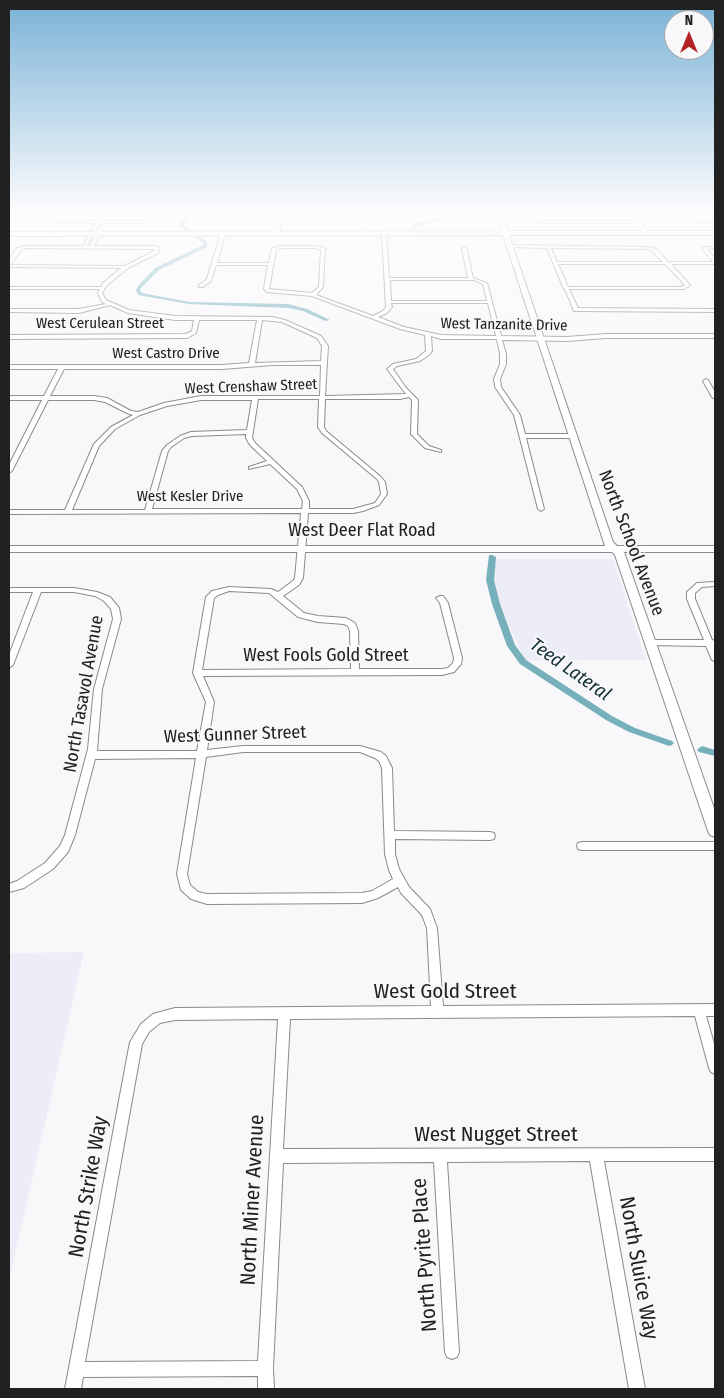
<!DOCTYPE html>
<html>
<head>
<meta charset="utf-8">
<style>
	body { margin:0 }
	#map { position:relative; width:724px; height:1398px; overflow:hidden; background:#f8f8fb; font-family:"Fira Sans Condensed",sans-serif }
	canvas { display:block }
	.frame { position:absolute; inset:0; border:10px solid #212122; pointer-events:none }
	.north { position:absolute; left:664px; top:10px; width:50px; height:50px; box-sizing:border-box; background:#f8f8fb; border:1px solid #a2a2a4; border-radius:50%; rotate:0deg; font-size:14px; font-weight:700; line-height:20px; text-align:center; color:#212122 }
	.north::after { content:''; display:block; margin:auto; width:18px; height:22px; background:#b32225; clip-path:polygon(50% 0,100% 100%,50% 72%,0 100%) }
</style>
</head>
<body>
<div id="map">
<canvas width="724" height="1398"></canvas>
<div class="frame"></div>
<div class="north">N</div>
</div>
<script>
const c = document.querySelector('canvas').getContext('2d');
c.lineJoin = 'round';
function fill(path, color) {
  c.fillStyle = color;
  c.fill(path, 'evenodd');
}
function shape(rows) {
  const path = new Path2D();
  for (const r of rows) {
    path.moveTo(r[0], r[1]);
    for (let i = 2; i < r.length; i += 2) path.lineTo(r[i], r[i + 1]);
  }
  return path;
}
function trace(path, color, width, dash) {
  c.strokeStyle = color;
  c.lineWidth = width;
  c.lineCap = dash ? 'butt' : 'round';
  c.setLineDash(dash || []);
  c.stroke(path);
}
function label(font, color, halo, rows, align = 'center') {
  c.font = font + ' "Fira Sans Condensed",sans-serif';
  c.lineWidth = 4;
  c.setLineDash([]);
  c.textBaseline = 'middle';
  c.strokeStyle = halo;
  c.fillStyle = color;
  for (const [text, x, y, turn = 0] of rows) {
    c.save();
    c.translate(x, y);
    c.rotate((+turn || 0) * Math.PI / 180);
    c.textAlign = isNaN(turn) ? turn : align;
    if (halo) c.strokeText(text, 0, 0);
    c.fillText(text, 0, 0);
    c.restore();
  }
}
const built = shape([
	[496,559,613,559,646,660,525,661,498,601,490,569],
	[84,952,69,1018,9,1281,9,953]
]);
const canal = shape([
	[187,211,191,211,183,225,192,231,190,233,179,225,187,211],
	[455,211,459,211,456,216,452,218,419,225,411,232,407,231,417,223,450,216,453,214,455,211],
	[198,236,207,242,207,247,159,270,142,287,140,290,142,293,189,302,288,304,307,309,330,320,325,321,303,311,288,308,189,304,138,295,136,290,138,286,155,268,203,245,203,243,196,237,198,236],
	[489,555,492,555,496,557,494,580,500,604,515,645,526,660,612,716,635,728,672,741,674,743,672,745,669,746,629,732,606,720,520,664,507,646,492,604,486,580,489,555],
	[702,746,715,750,715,756,699,752,697,750,699,748,702,746]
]);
const street = shape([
	[45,211,49,211,45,218,49,220,142,221,152,217,156,211,160,211,154,219,142,223,106,223,100,232,91,231,96,223,47,222,41,219,45,211],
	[100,223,102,223,99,230,96,230,100,223],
	[220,211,224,211,223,214,228,217,277,218,278,211,282,211,279,234,277,235,275,234,277,220,227,219,220,216,220,211],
	[526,211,530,211,533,217,540,221,636,221,630,211,634,211,648,233,644,234,638,223,539,223,530,219,526,211],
	[679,211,683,211,691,220,715,221,715,223,689,222,679,211],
	[221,233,225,234,217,263,269,263,272,248,282,246,316,246,325,248,323,287,316,295,373,316,383,311,386,307,382,234,384,233,386,234,389,278,468,278,462,248,466,247,473,278,487,283,501,336,567,337,606,334,715,334,715,338,606,338,567,341,502,340,506,354,506,364,500,379,501,387,520,415,525,434,573,434,576,436,573,438,526,438,544,509,541,511,538,509,514,415,495,387,494,379,500,364,500,354,497,339,441,339,431,336,432,351,429,355,420,361,397,366,393,369,406,388,418,400,417,434,429,446,441,450,441,452,425,448,411,434,412,400,409,397,400,399,325,399,324,427,326,431,381,477,385,482,387,494,379,505,363,511,353,513,308,513,303,578,299,585,283,596,304,613,318,616,346,618,355,623,358,631,359,669,442,669,448,668,453,663,454,658,440,603,436,598,440,596,443,596,448,603,462,658,461,664,454,672,442,675,203,676,214,702,207,750,243,746,360,746,381,752,386,756,392,768,394,831,490,832,494,833,495,836,494,839,490,840,395,839,395,854,399,869,409,887,430,909,437,928,443,1006,715,1004,715,1016,706,1016,715,1047,715,1074,711,1072,709,1068,695,1016,290,1019,283,1149,715,1148,715,1161,604,1161,645,1389,629,1389,590,1161,447,1162,459,1352,457,1357,452,1359,447,1357,445,1352,434,1162,283,1163,273,1368,274,1389,258,1389,258,1376,83,1377,81,1389,65,1389,130,1042,141,1024,153,1014,175,1008,431,1006,427,928,422,915,401,893,398,887,378,898,362,903,207,904,191,899,181,890,177,874,196,758,95,759,75,835,68,852,53,869,24,888,9,892,9,884,17,881,45,863,60,846,65,835,88,749,94,689,113,619,111,609,104,601,95,596,74,592,41,592,13,665,9,668,9,655,33,592,9,592,9,588,74,588,97,592,110,597,119,608,121,619,102,689,97,751,197,751,206,702,193,673,206,597,212,591,229,587,271,589,278,592,293,581,295,578,301,513,9,514,9,510,65,510,94,444,111,427,133,415,127,413,105,402,94,400,48,400,12,471,9,473,9,465,42,400,9,400,9,396,44,396,58,369,9,369,9,365,222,365,249,363,257,320,199,320,196,333,187,338,9,339,9,335,186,334,192,331,194,320,175,320,128,313,110,305,79,313,9,312,9,309,79,309,106,304,102,302,98,293,100,289,9,289,9,287,101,287,103,283,121,268,9,267,9,265,125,266,154,251,155,249,25,248,21,250,11,264,9,264,9,260,17,248,25,246,83,246,90,235,99,236,94,246,154,246,159,247,158,253,128,268,107,285,102,293,106,300,129,310,175,316,272,317,285,320,321,336,328,346,325,396,406,394,387,369,393,364,416,359,426,351,425,335,400,329,312,296,267,292,264,289,268,265,216,265,211,281,203,287,199,287,199,285,207,279,221,233],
	[91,237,94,237,90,246,87,246,91,237],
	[282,248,316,248,321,250,319,287,312,293,269,289,276,250,282,248],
	[390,280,474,280,483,284,487,301,391,301,390,280],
	[391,303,488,303,496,336,441,335,404,327,378,317,387,313,392,307,391,303],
	[262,320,282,322,317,338,322,346,321,361,255,363,262,320],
	[272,365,321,365,320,396,201,396,164,403,138,412,131,411,107,398,94,396,50,396,64,369,222,369,272,365],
	[258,399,319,399,318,427,322,433,377,479,379,482,381,494,375,503,353,509,309,509,309,501,302,487,255,443,252,438,258,399],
	[201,400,252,400,247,430,191,432,180,436,167,445,162,451,145,510,72,510,99,446,115,429,140,415,167,406,201,400],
	[246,434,246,438,250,445,267,461,249,467,249,469,270,464,297,489,303,501,302,509,152,509,168,451,171,447,184,438,192,436,246,434],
	[229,591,269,593,298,617,318,622,344,624,348,626,350,631,351,669,202,670,214,598,218,595,229,591],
	[243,752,360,752,375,758,379,761,382,768,385,854,389,870,393,879,372,891,362,893,207,894,198,892,190,885,187,874,206,757,243,752],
	[278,1019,258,1361,85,1362,142,1044,149,1032,160,1023,175,1020,278,1019],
	[509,245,648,247,656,249,668,262,713,262,702,248,715,246,715,248,707,249,715,258,715,264,671,264,690,285,684,289,569,289,578,308,715,309,715,312,574,311,565,289,563,288,563,287,547,248,507,247,509,245],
	[551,248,648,249,652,251,663,262,557,262,551,248],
	[558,264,665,264,685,285,681,287,568,287,558,264],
	[706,379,708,380,715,392,715,399,712,397,703,381,706,379],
	[715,582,715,586,702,587,695,593,695,599,712,640,715,641,714,645,715,661,712,660,706,646,648,645,647,643,651,640,704,640,687,599,687,592,697,583,715,582],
	[582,842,715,842,715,850,582,850,578,849,577,846,578,843,582,842]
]);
const secondary = shape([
	[495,211,501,211,508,231,715,231,715,235,509,235,613,542,617,546,715,546,715,552,624,552,715,811,715,837,710,835,708,831,615,555,612,552,9,552,9,546,605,546,503,235,9,236,9,232,502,231,495,211]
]);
const farStreetnames = [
	["West Cerulean Street",100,324],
	["West Tanzanite Drive",504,325,1],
	["West Castro Drive",166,354],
	["West Crenshaw Street",251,387,-2],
	["West Kesler Drive",190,497]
];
const streetNames = [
	["West Deer Flat Road",362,531],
	["North School Avenue",631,543,69],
	["West Fools Gold Street",326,656],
	["North Tasavol Avenue",84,694,-80],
	["West Gunner Street",235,735,-2]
];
const waterNames = [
	["Teed Lateral",570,670,35]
];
const nearStreetnames = [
	["West Gold Street",445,992],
	["West Nugget Street",496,1135],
	["North Strike Way",89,1187,-80],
	["North Miner Avenue",253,1200,-87],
	["North Pyrite Place",425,1255,-94],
	["North Sluice Way",638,1268,80]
];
fill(built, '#ededf8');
fill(canal, '#76b0bb');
trace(street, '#898a8d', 2);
trace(secondary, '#898a8d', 2);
fill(street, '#fff');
fill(secondary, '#fff');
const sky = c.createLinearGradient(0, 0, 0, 407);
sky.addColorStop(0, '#7ab2d6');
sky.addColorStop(0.52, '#fcfcfd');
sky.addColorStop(1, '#fcfcfd00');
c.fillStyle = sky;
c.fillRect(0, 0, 724, 407);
label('15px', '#212122', '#f8f8fb', farStreetnames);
label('18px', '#212122', '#f8f8fb', streetNames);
label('italic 19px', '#143137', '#f8f8fb', waterNames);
label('21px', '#212122', '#f8f8fb', nearStreetnames);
</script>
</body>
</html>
